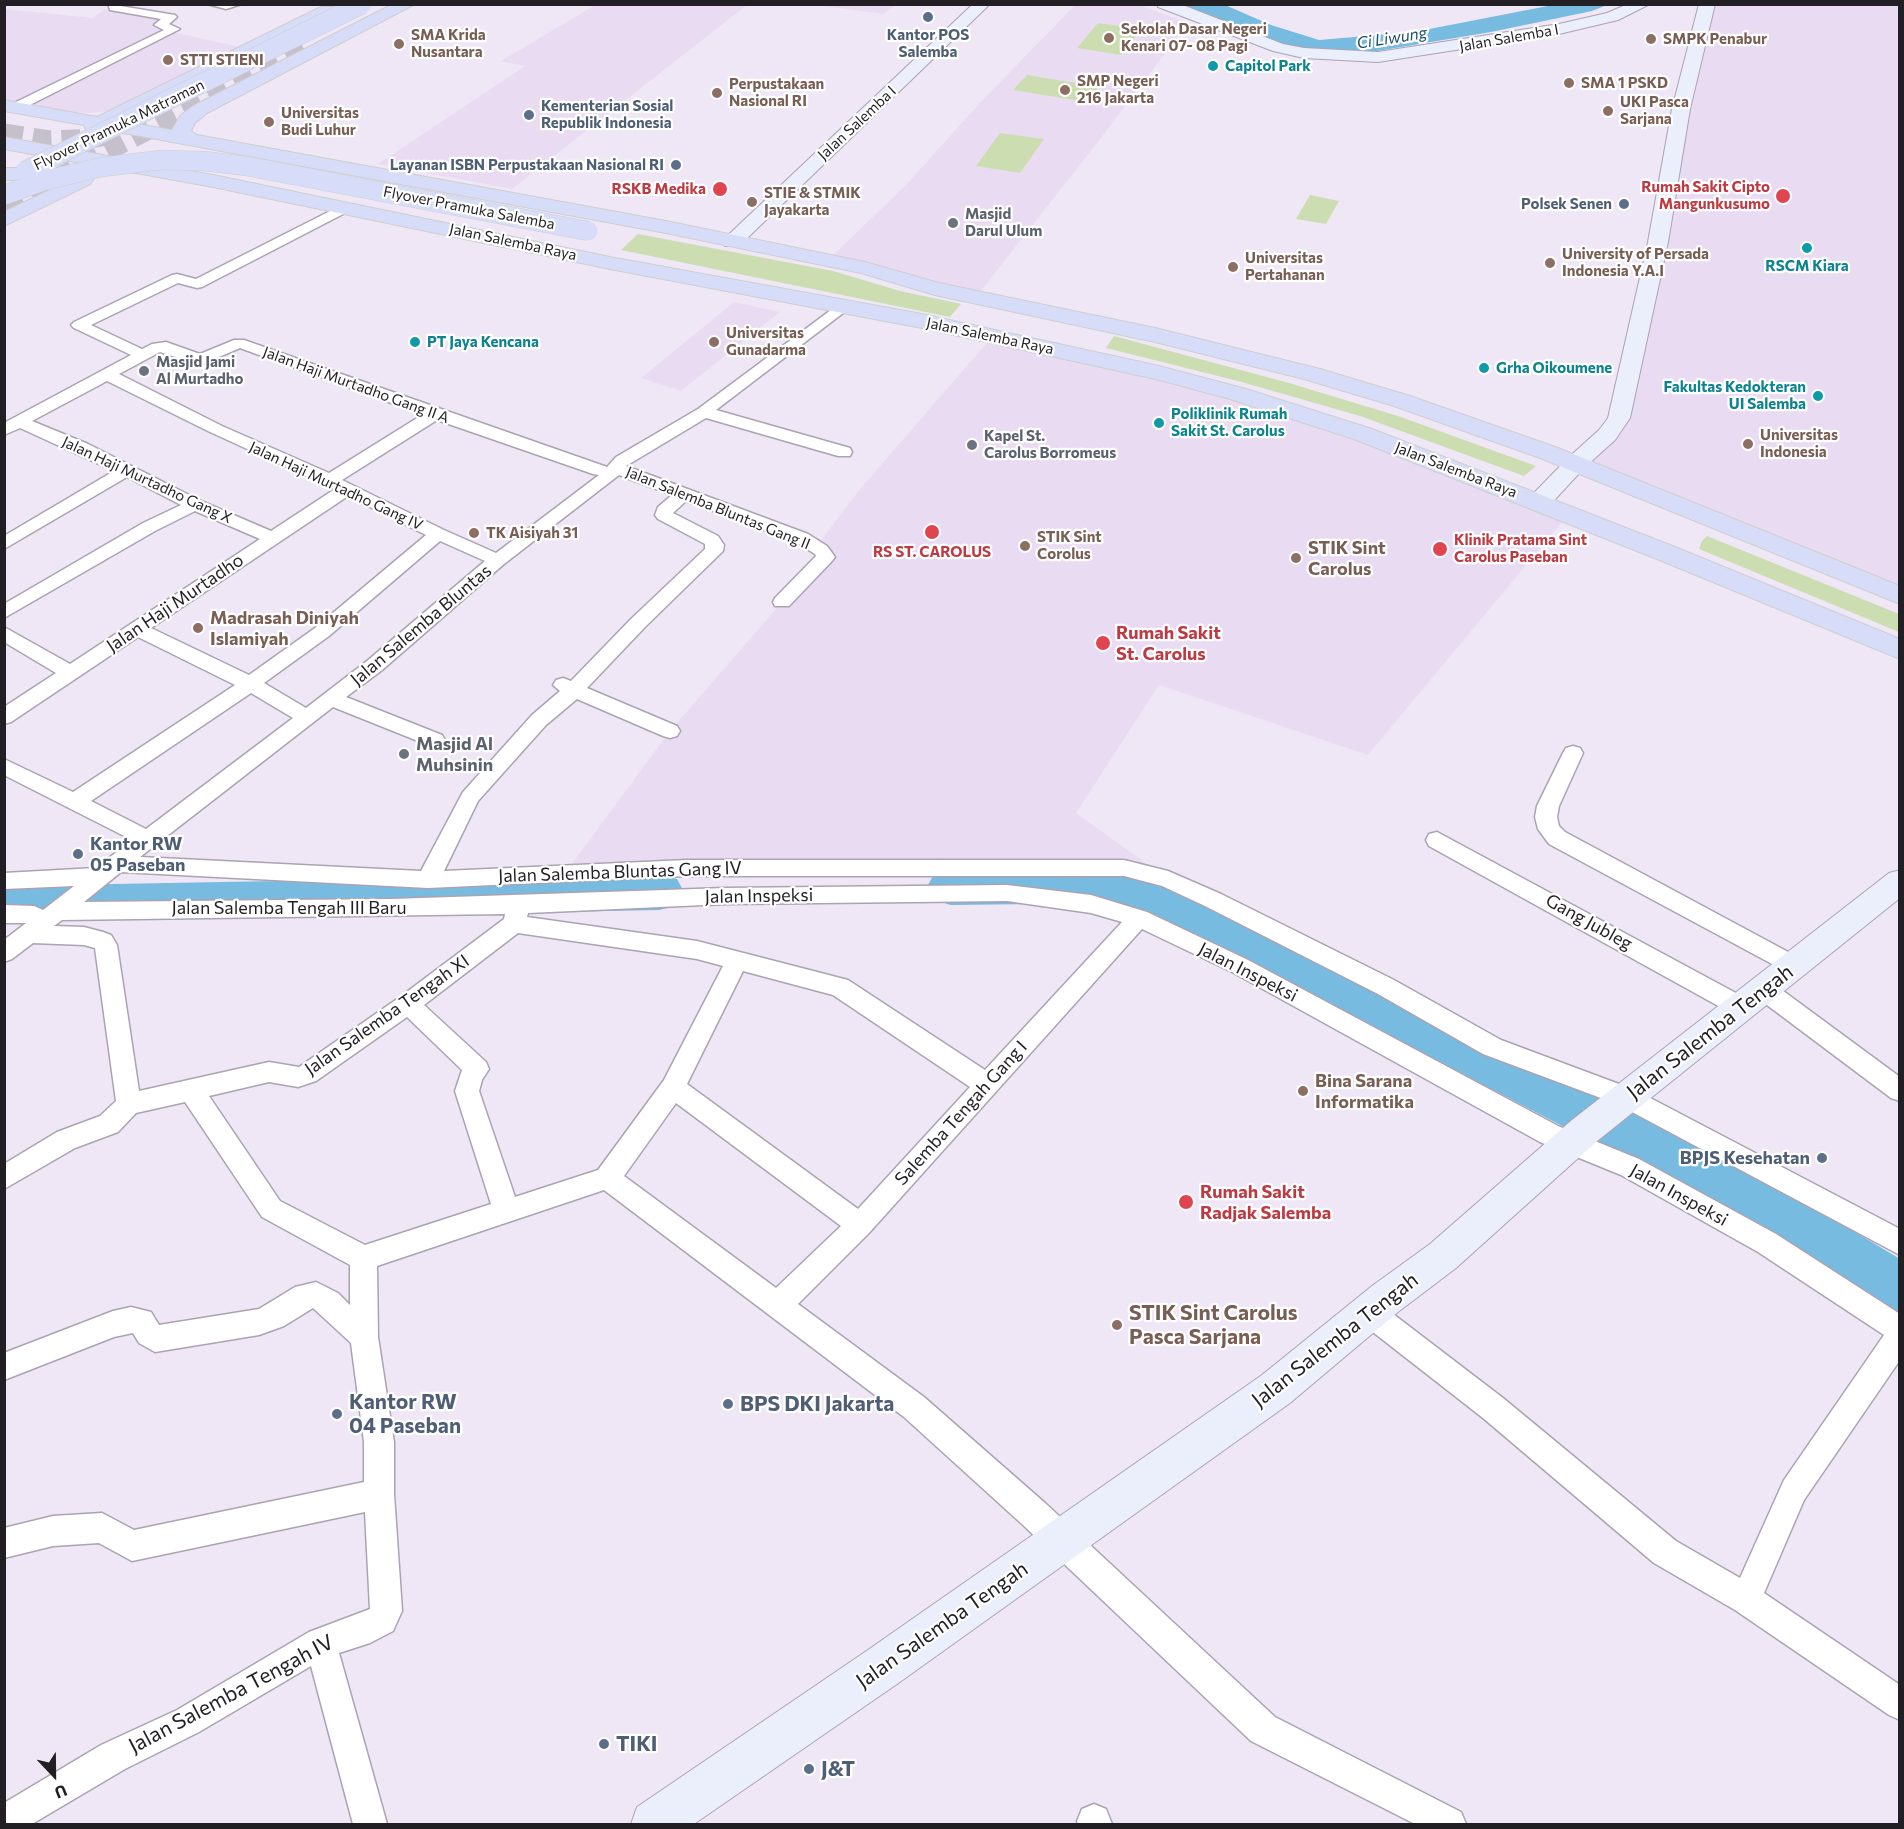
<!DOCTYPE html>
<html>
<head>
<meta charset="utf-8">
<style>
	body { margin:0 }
	#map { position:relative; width:1904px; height:1829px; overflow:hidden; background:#efe7f6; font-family:Commissioner,sans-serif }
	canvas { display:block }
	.frame { position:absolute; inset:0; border:6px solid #221f24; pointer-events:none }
	.north { position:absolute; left:24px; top:1745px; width:60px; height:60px; -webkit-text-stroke:4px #fff; paint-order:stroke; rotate:158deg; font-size:16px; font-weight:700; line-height:24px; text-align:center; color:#221f24 }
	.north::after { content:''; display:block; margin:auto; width:21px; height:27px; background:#221f24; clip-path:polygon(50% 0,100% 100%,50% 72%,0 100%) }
</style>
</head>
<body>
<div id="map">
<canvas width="1904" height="1829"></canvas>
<div class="frame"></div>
<div class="north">U</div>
</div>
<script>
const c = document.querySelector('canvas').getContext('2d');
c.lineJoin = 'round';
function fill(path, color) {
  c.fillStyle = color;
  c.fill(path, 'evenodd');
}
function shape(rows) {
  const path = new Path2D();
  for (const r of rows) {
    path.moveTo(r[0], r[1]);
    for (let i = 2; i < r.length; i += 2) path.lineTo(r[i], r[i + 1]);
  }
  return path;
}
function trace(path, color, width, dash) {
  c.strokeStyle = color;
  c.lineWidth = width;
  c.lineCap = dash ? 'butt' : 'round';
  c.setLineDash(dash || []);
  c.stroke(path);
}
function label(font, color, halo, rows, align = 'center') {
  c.font = font + ' Commissioner,sans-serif';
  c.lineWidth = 4.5;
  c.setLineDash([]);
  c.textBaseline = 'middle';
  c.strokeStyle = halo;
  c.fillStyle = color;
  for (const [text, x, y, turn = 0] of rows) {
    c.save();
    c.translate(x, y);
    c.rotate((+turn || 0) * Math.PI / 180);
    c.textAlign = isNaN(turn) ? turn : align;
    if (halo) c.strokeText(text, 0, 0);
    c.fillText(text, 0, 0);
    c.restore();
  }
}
const built = shape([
	[595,5,747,5,512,189,378,164,525,66,501,61],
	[815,5,896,4,896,5,884,14],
	[1075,5,1139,5,1188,23,1108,129,976,297,827,261,905,186,977,106],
	[1708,5,1899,5,1899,596,1576,463,1607,435],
	[4,9,93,18,105,9,166,20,154,28,249,49,117,110,90,113,27,109,5,104],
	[734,302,780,312,681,391,641,378],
	[992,337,1241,395,1568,515,1368,755,1159,685,1076,813,1168,879,1124,868,565,873,670,731,782,602,826,557,816,547,860,489]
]);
const green = shape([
	[1098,23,1141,29,1121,55,1077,48],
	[1027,75,1099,87,1086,102,1013,90],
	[1000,133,1044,139,1020,173,976,166],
	[1310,195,1339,201,1326,224,1296,219],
	[638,234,833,271,900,291,961,304,950,317,621,250],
	[1114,336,1289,383,1398,416,1536,466,1524,476,1360,416,1238,381,1106,348],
	[1707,536,1899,614,1899,632,1699,549,1702,541]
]);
const water = shape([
	[1172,5,1225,5,1271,25,1319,40,1414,32,1553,5,1607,5,1592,11,1491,32,1371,52,1297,49]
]);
const river = shape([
	[1126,867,1230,909,1750,1169,1900,1259,1900,1317,1880,1309,1710,1203,1196,935,1121,903,951,905,934,900,927,887,934,874,951,869,1126,867],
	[660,874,677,879,684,892,677,905,660,910,4,922,4,886,660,874]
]);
const primaryTunnel = shape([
	[4,133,50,140,96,138,113,134],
	[4,205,305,49]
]);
const street = shape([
	[108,4,175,15,177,17,169,24,180,29,20,110,12,110,10,107,12,104,164,30,154,25,161,19,110,10,108,4],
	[207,4,242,4,226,9,207,4],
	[344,204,351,208,349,211,202,287,197,288,178,283,91,325,142,349,152,344,166,342,200,354,234,340,244,340,607,467,616,457,698,409,839,304,844,303,851,307,716,410,850,448,852,452,850,456,838,456,706,418,626,466,808,534,827,546,835,557,832,561,789,606,775,606,773,602,775,598,816,556,815,554,796,542,686,501,673,513,718,536,724,545,723,551,645,627,587,688,677,726,680,731,677,736,670,738,663,736,577,699,546,725,478,801,444,871,687,860,1124,860,1168,871,1221,894,1394,980,1501,1040,1635,1090,1900,1229,1900,1255,1617,1104,1483,1054,1378,994,1205,906,1162,886,1124,876,687,876,428,888,121,872,84,902,391,899,726,888,1007,885,1091,895,1147,912,1248,960,1558,1126,1639,1159,1776,1234,1900,1314,1900,1360,1804,1500,1764,1593,1900,1685,1900,1720,1889,1715,1735,1610,1654,1563,1483,1418,1360,1322,1356,1313,1360,1304,1370,1300,1380,1304,1503,1398,1676,1541,1740,1578,1784,1480,1884,1335,1758,1252,1621,1175,1540,1142,1232,972,1142,929,869,1233,798,1304,924,1397,1045,1503,1275,1717,1461,1812,1466,1824,1415,1824,1251,1741,1023,1525,904,1417,604,1190,377,1266,378,1337,394,1442,394,1494,402,1611,393,1631,370,1643,339,1653,387,1824,353,1824,311,1666,199,1732,125,1769,32,1824,4,1824,4,1803,101,1745,177,1710,309,1632,370,1609,365,1512,132,1561,99,1543,53,1546,4,1558,4,1528,53,1516,102,1513,134,1530,364,1482,364,1442,351,1343,313,1308,284,1326,259,1335,155,1352,139,1343,133,1333,114,1337,4,1380,4,1353,113,1311,131,1307,151,1312,159,1325,259,1309,295,1287,316,1282,338,1293,350,1305,350,1265,262,1217,185,1102,136,1113,118,1132,75,1148,4,1189,4,1164,57,1132,100,1116,116,1101,95,948,84,945,33,943,12,959,4,962,4,940,26,923,4,923,4,905,34,906,43,910,74,886,4,889,4,873,96,868,132,840,4,775,4,759,73,792,235,685,138,637,11,722,4,724,4,707,56,673,4,642,4,627,70,664,260,539,195,511,155,531,4,618,4,604,143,523,181,505,127,477,4,549,4,536,114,471,20,428,4,435,4,423,131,355,74,328,71,325,74,322,172,275,177,274,196,279,344,204],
	[240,348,419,413,422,415,329,473,222,426,119,374,160,352,200,365,240,348],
	[107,381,210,432,335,489,271,531,201,501,88,444,32,421,107,381],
	[437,420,593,474,599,475,496,553,444,530,342,480,437,420],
	[619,475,672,495,658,507,655,515,658,519,705,544,705,549,631,619,571,681,563,678,556,680,553,685,560,691,532,715,463,792,421,871,140,857,333,707,428,745,435,747,442,745,445,740,442,735,346,697,381,671,504,564,619,475],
	[348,496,426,535,315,628,249,675,151,628,348,496],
	[440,541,485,561,367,661,306,708,264,683,329,636,440,541],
	[251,693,293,718,146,829,91,801,251,693],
	[1007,901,1091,913,1122,922,985,1070,848,980,697,941,527,917,528,913,726,904,1007,901],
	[505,914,504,919,400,997,299,1067,269,1062,139,1091,117,945,111,935,103,932,84,927,54,926,62,920,505,914],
	[518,933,697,959,723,966,664,1080,598,1170,515,1197,479,1091,482,1080,489,1069,486,1062,424,1005,518,933],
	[743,971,833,995,970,1087,858,1209,687,1084,743,971],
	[407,1017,462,1070,455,1091,491,1204,365,1245,280,1201,209,1096,269,1082,298,1087,316,1081,407,1017],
	[676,1103,841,1226,776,1288,624,1176,676,1103],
	[1573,746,1580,748,1583,753,1559,806,1557,817,1559,826,1565,832,1803,960,1807,966,1803,972,1795,975,1787,972,1549,844,1538,829,1535,817,1537,806,1563,753,1566,748,1573,746],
	[1437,832,1747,999,1751,1006,1747,1013,1739,1016,1731,1013,1429,846,1426,840,1429,834,1437,832],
	[1763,980,1771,982,1900,1077,1900,1101,1891,1098,1755,996,1751,989,1755,982,1763,980],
	[1094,1804,1106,1809,1112,1824,1078,1824,1077,1821,1082,1809,1094,1804]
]);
const secondary = shape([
	[973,4,990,4,739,246,725,246,722,242,725,238,973,4],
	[1157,4,1180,4,1283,44,1304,48,1378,52,1559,24,1607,13,1628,4,1650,4,1618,20,1559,34,1378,62,1304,58,1273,51,1158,7,1157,4],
	[1699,4,1715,4,1690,109,1668,242,1630,418,1615,440,1584,468,1548,507,1539,509,1530,507,1527,502,1530,497,1568,458,1599,430,1608,418,1648,242,1672,109,1699,4],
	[1900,870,1900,898,1596,1142,1456,1268,1398,1312,1290,1403,897,1684,694,1824,631,1824,637,1807,865,1652,1262,1375,1372,1286,1430,1244,1572,1120,1889,873,1900,870]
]);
const primary = shape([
	[393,4,415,4,207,113,195,123,191,131,197,135,666,221,865,262,939,283,1155,328,1320,369,1410,396,1558,448,1900,586,1900,604,1540,458,1394,406,1304,379,1155,342,935,295,861,273,666,233,102,129,93,132,86,130,84,125,4,111,4,100,97,117,321,7,333,7,335,11,333,15,119,121,172,130,181,115,195,105,393,4],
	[4,137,213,175,610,257,922,314,1159,366,1246,389,1372,429,1675,547,1900,639,1900,659,1657,559,1354,439,1230,399,1156,379,922,328,610,269,213,187,4,149,4,137],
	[4,168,18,168,33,173,37,180,31,193,17,193,14,189,17,180,4,180,4,168],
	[83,174,90,176,93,180,90,184,4,226,4,212,83,174]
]);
const primaryBridge = shape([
	[25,171,362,4],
	[4,195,43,181,102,167,161,160,204,161,246,166,588,231]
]);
const markers = [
	[928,17,6,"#5c6f8a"],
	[1109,38,6,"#8d6e63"],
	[1651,39,6,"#8d6e63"],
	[399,44,6,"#8d6e63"],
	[168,60,6,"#8d6e63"],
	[1213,66,6,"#0f9aa8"],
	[1569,83,6,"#8d6e63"],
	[1065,90,6,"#8d6e63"],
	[717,93,6,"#8d6e63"],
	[1608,111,6,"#8d6e63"],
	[529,115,6,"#5c6f8a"],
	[269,122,6,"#8d6e63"],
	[676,165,6,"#5c6f8a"],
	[720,189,8,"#e0444e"],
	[1783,196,8,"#e0444e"],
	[752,202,6,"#8d6e63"],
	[1624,204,6,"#5c6f8a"],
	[953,223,6,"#6b7280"],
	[1807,248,6,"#0f9aa8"],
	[1550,263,6,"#8d6e63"],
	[1233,267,6,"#8d6e63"],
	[415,342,6,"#0f9aa8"],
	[714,342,6,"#8d6e63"],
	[1484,368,6,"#0f9aa8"],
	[144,371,6,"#6b7280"],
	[1818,396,6,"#0f9aa8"],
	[1159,423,6,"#0f9aa8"],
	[1748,444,6,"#8d6e63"],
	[972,445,6,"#6b7280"],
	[932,532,8,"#e0444e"],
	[474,533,6,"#8d6e63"],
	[1025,546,6,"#8d6e63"],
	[1440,549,8,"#e0444e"],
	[1296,558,6,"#8d6e63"],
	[198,628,6,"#8d6e63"],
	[1103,643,8,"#e0444e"],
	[404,754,6,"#6b7280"],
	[78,854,6,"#5c6f8a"],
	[1303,1091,6,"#8d6e63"],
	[1822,1158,6,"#5c6f8a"],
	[1186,1202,8,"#e0444e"],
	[1117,1325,6,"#8d6e63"],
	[728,1404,6,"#5c6f8a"],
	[337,1414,6,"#5c6f8a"],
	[604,1744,6,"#5c6f8a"],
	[809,1769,6,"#5c6f8a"]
];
const farEducationnames = [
	["Sekolah Dasar Negeri",1121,29],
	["Kenari 07- 08 Pagi",1121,46],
	["SMA Krida",411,35],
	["Nusantara",411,52],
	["SMPK Penabur",1663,39],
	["STTI STIENI",180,60],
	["SMP Negeri",1077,81],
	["216 Jakarta",1077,98],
	["SMA 1 PSKD",1581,83],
	["Perpustakaan",729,84],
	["Nasional RI",729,101],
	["UKI Pasca",1620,102],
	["Sarjana",1620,119],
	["Universitas",281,113],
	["Budi Luhur",281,130],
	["STIE & STMIK",764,193],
	["Jayakarta",764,210],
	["University of Persada",1562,254],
	["Indonesia Y.A.I",1562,271],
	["Universitas",1245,258],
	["Pertahanan",1245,275],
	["Universitas",726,333],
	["Gunadarma",726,350],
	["Universitas",1760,435],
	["Indonesia",1760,452],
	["TK Aisiyah 31",486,533],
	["STIK Sint",1037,537],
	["Corolus",1037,554]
];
const farServicenames = [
	["Kantor POS",928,35,"center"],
	["Salemba",928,52,"center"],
	["Kementerian Sosial",541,106,"left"],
	["Republik Indonesia",541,123,"left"],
	["Layanan ISBN Perpustakaan Nasional RI",664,165],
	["Polsek Senen",1612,204]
];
const farStreetnames = [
	["Jalan Salemba I",1509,38,-10],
	["Jalan Salemba I",857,123,-43],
	["Flyover Pramuka Matraman",119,125,-26],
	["Flyover Pramuka Salemba",469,208,11],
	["Jalan Salemba Raya",513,242,12],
	["Jalan Salemba Raya",990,336,12],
	["Jalan Haji Murtadho Gang II A",356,385,20],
	["Jalan Salemba Raya",1456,470,21],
	["Jalan Haji Murtadho Gang X",147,480,25],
	["Jalan Haji Murtadho Gang IV",336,486,25],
	["Jalan Salemba Bluntas Gang II",718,508,22]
];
const farCulturenames = [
	["Capitol Park",1225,66],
	["RSCM Kiara",1807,266,"center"],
	["PT Jaya Kencana",427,342],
	["Grha Oikoumene",1496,368],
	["Fakultas Kedokteran",1806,387,"right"],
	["UI Salemba",1806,404,"right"],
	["Poliklinik Rumah",1171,414],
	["Sakit St. Carolus",1171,431]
];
const farHealthnames = [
	["Rumah Sakit Cipto",1770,187],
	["Mangunkusumo",1770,204],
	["RSKB Medika",706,189],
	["Klinik Pratama Sint",1454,540,"left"],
	["Carolus Paseban",1454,557,"left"],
	["RS ST. CAROLUS",932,552,"center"]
];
const farWorshipnames = [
	["Masjid",965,214],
	["Darul Ulum",965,231],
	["Masjid Jami",156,362],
	["Al Murtadho",156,379],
	["Kapel St.",984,436],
	["Carolus Borromeus",984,453]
];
const farWaternames = [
	["Ci Liwung",1392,38,-9]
];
const educationNames = [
	["STIK Sint",1308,548],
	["Carolus",1308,569],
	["Madrasah Diniyah",210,618],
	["Islamiyah",210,639],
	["Bina Sarana",1315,1081],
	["Informatika",1315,1102]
];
const streetNames = [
	["Jalan Haji Murtadho",175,603,-34],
	["Jalan Salemba Bluntas",421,625,-40],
	["Jalan Salemba Bluntas Gang IV",620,872,-2],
	["Jalan Inspeksi",759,896,-1],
	["Jalan Salemba Tengah III Baru",289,908],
	["Gang Jubleg",1589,922,29],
	["Jalan Inspeksi",1248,972,27],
	["Jalan Salemba Tengah XI",387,1015,-35],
	["Salemba Tengah Gang I",961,1113,-48],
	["Jalan Inspeksi",1679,1195,29]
];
const healthNames = [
	["Rumah Sakit",1116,633],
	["St. Carolus",1116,654],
	["Rumah Sakit",1200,1192],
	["Radjak Salemba",1200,1213]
];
const worshipNames = [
	["Masjid Al",416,744],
	["Muhsinin",416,765]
];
const serviceNames = [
	["Kantor RW",90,844],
	["05 Paseban",90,865],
	["BPJS Kesehatan",1810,1158,"right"]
];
const nearStreetnames = [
	["Jalan Salemba Tengah",1710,1032,-38],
	["Jalan Salemba Tengah",1335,1340,-38],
	["Jalan Salemba Tengah",942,1625,-35],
	["Jalan Salemba Tengah IV",231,1694,-28]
];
const nearEducationnames = [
	["STIK Sint Carolus",1129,1313],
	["Pasca Sarjana",1129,1337]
];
const nearServicenames = [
	["Kantor RW",349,1402],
	["04 Paseban",349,1426],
	["BPS DKI Jakarta",740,1404],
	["TIKI",616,1744],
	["J&T",821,1769]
];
fill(built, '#e9dcf2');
fill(green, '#ccdeb1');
fill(water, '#77bbe1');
fill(river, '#77bbe1');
trace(primaryTunnel, '#c6bfcc', 19, [19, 10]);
trace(street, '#aba3b2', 3);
trace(secondary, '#aba3b2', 2);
trace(primary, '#cececf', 2);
fill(street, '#fff');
fill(secondary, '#ebeefb');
fill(primary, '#d7ddf8');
trace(primaryBridge, '#cececf', 20, []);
trace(primaryBridge, '#d7ddf8', 19);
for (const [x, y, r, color] of markers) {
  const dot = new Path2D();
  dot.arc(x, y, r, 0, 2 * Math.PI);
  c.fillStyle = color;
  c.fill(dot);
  trace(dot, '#fff', 2);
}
label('bold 15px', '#785e54', '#fff', farEducationnames, 'left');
label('bold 15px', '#4e5e75', '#fff', farServicenames, 'right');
label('15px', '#221f24', '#fff', farStreetnames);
label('bold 15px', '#0d838f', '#fff', farCulturenames, 'left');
label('bold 15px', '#be3a42', '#fff', farHealthnames, 'right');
label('bold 15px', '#5b616d', '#fff', farWorshipnames, 'left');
label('italic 16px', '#194e69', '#fff', farWaternames);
label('bold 18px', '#785e54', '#fff', educationNames, 'left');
label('18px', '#221f24', '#fff', streetNames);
label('bold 18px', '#be3a42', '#fff', healthNames, 'left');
label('bold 18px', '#5b616d', '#fff', worshipNames, 'left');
label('bold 18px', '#4e5e75', '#fff', serviceNames, 'left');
label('21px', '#221f24', '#fff', nearStreetnames);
label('bold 21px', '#785e54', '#fff', nearEducationnames, 'left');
label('bold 21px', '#4e5e75', '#fff', nearServicenames, 'left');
</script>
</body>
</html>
